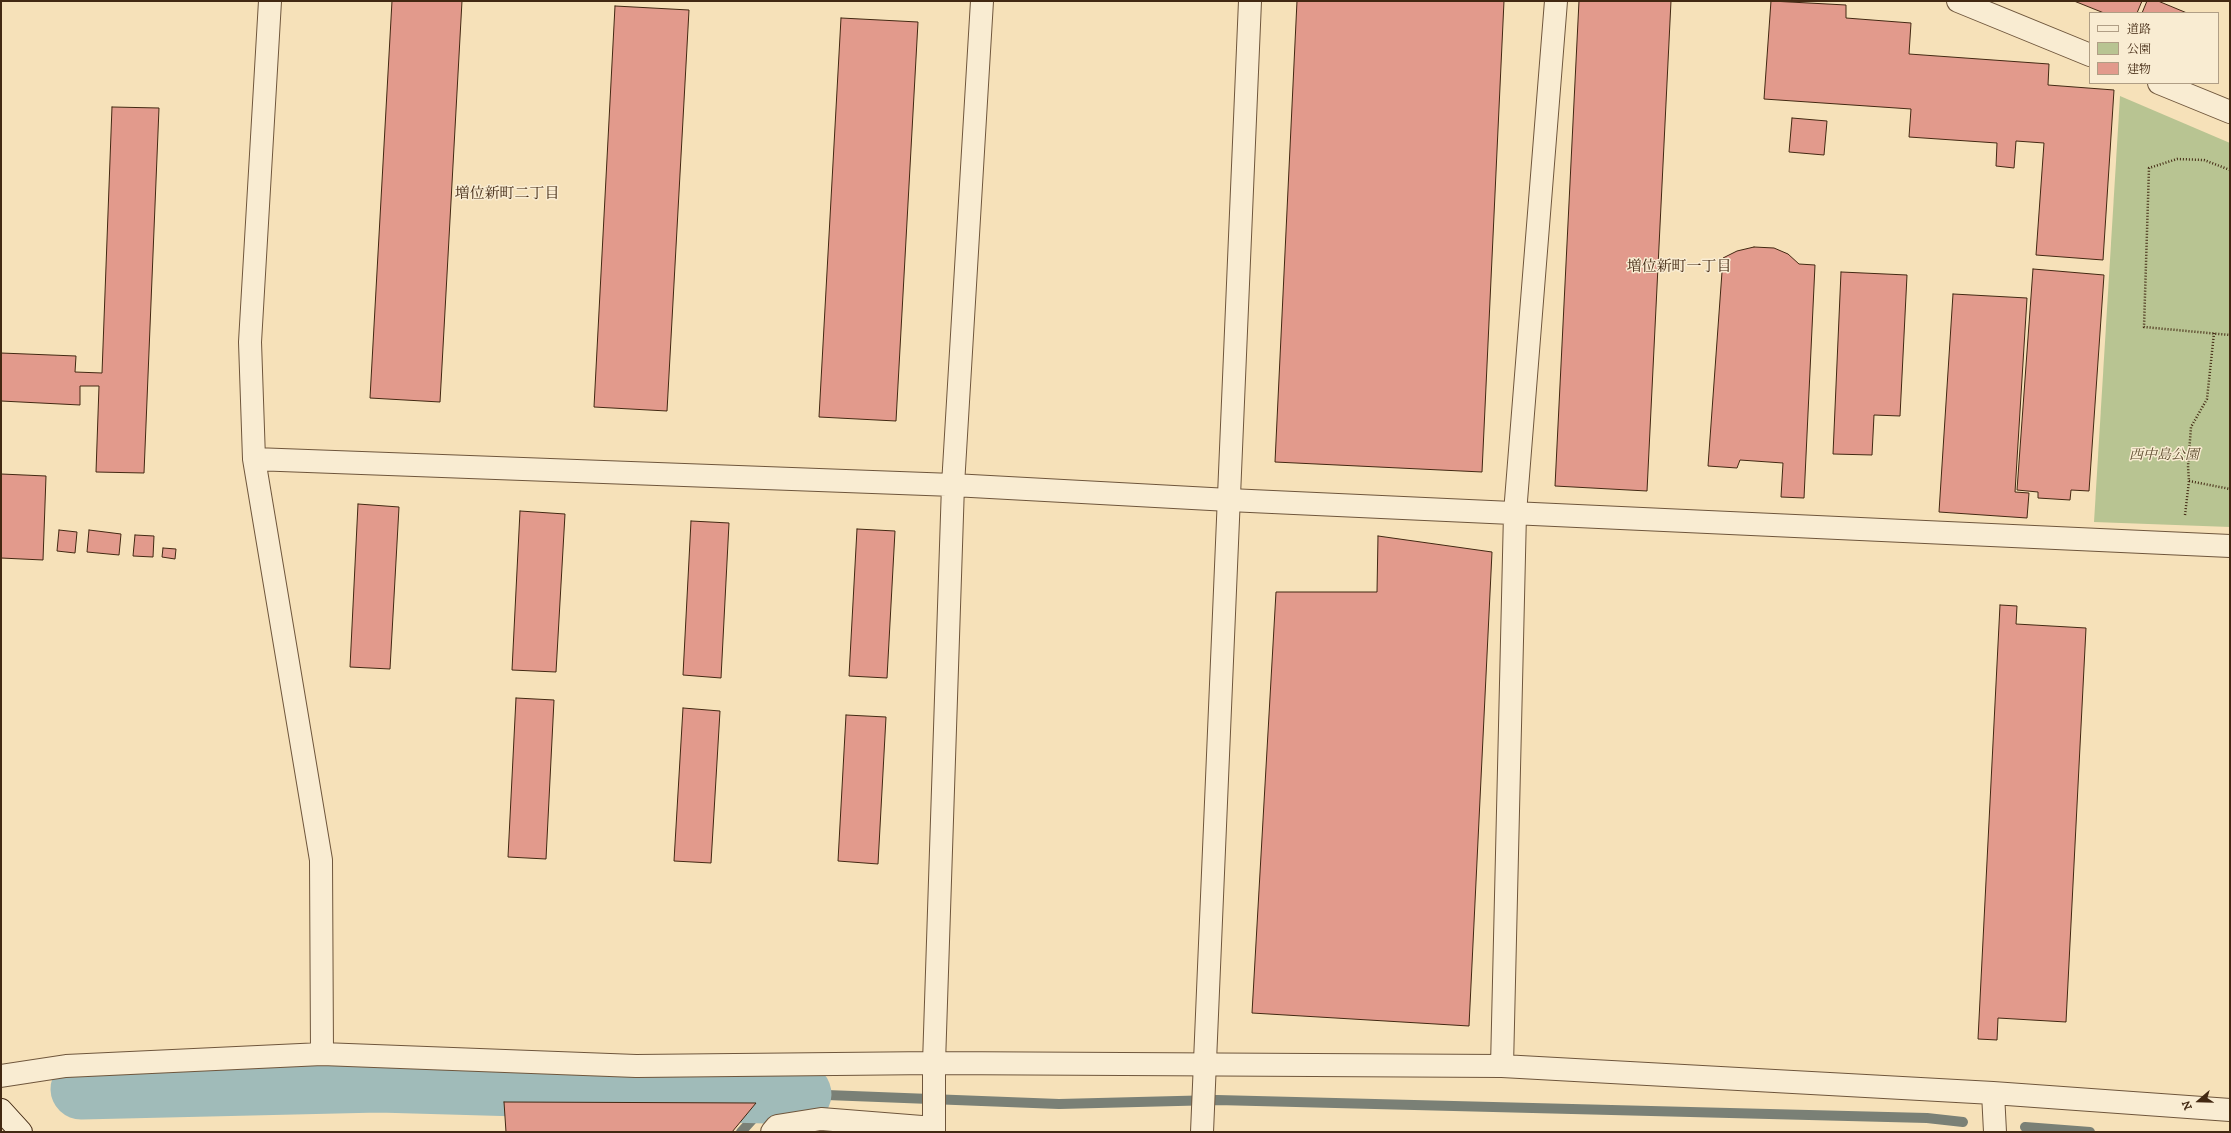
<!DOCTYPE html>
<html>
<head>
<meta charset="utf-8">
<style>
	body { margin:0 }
	#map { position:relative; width:2231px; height:1133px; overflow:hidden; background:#f6e1b9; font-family:"IM FELL DW Pica","Noto Serif JP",serif }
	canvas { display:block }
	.frame { position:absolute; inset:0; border:2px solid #422812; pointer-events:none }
	.legend { position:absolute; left:2089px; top:12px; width:130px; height:72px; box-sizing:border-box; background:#f9ecd2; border:1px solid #b09e85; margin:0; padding:5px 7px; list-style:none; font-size:12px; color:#422812 }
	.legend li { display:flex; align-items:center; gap:8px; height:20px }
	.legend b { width:20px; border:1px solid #b09e85 }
	.north { position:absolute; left:2179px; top:1081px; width:40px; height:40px; -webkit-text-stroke:3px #f9ecd2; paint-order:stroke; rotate:250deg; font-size:11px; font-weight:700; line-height:16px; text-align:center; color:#422812 }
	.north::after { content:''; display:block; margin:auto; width:14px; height:18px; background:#422812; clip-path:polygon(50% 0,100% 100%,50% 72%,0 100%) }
</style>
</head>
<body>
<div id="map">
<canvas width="2231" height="1133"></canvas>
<div class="frame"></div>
<ul class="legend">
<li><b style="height:5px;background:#f9ecd2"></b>道路</li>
<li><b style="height:11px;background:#b8c492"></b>公園</li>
<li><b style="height:11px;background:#e29a8c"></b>建物</li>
</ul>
<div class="north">N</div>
</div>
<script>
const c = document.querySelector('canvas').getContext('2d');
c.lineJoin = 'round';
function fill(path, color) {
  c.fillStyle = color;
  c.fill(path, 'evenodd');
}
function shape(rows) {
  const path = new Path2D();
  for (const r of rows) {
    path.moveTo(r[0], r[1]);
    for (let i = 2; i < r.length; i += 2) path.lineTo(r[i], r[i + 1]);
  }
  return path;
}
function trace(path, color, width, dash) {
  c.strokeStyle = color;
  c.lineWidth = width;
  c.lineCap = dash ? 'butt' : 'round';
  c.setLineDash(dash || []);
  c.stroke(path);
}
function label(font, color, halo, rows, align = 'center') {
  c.font = font + ' "IM FELL DW Pica","Noto Serif JP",serif';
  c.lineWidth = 3;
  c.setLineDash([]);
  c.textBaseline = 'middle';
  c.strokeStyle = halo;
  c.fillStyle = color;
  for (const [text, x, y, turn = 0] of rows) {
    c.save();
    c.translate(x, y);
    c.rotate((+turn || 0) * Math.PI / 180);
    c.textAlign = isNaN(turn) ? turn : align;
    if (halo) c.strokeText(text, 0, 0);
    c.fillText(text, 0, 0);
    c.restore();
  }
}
const green = shape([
	[2120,96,2230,143,2230,527,2094,522]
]);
const stream = shape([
	[2025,1127,2090,1132],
	[741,1132,762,1109,801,1094,1059,1104,1217,1100,1927,1118,1963,1122]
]);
const river = shape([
	[81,1089,379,1082,801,1094]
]);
const building = shape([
	[392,1,462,1,440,402,370,398,392,1],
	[1297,1,1504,1,1482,472,1275,462,1297,1],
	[1579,1,1671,1,1647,491,1555,486,1579,1],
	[1771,1,1846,5,1846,18,1911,23,1909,54,2049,64,2048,85,2114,90,2103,260,2036,255,2044,143,2016,141,2014,168,1996,166,1997,143,1909,137,1911,109,1764,99,1771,1],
	[2074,1,2142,1,2137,13,2104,13,2074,1],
	[2147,1,2158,1,2187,13,2142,13,2147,1],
	[615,6,689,10,667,411,594,407,615,6],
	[841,18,918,22,896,421,819,417,841,18],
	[112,107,159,108,144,473,96,472,99,386,80,386,80,405,1,401,1,353,76,356,75,372,102,373,112,107],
	[1792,118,1827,121,1824,155,1789,152,1792,118],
	[1754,247,1774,248,1788,254,1799,264,1815,265,1804,498,1781,497,1783,463,1740,460,1737,468,1708,466,1723,258,1737,251,1754,247],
	[2033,269,2104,275,2089,491,2071,490,2070,500,2038,498,2038,492,2017,490,2033,269],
	[1841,272,1907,275,1900,416,1874,415,1872,455,1833,454,1841,272],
	[1953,294,2027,298,2015,492,2029,493,2027,518,1939,512,1953,294],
	[1,474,46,476,43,560,1,558,1,474],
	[358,504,399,507,390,669,350,667,358,504],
	[520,511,565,514,556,672,512,670,520,511],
	[691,521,729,523,721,678,683,675,691,521],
	[857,529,895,531,887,678,849,676,857,529],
	[59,530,77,532,75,553,57,551,59,530],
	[89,530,121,534,119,555,87,552,89,530],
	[135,535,154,536,153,557,133,556,135,535],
	[1378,536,1492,552,1469,1026,1252,1013,1276,592,1377,592,1378,536],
	[163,548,176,549,175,559,162,557,163,548],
	[2000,605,2017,606,2016,624,2086,628,2066,1022,1998,1018,1997,1040,1978,1039,2000,605],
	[516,698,554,700,546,859,508,857,516,698],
	[683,708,720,711,711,863,674,861,683,708],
	[846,715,886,717,878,864,838,861,846,715],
	[504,1102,756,1103,732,1132,506,1132,504,1102]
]);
const path = shape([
	[2230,170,2204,160,2177,159,2149,168,2144,327,2230,335],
	[2189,481,2230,489],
	[2185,515,2189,481,2188,466,2191,427,2207,399,2214,333]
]);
const minor = shape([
	[270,1,250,342,254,459,321,860,322,1054],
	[254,459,953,485,1229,500,2230,546],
	[1502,1066,1515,513,1556,1],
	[1,1076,66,1066,322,1054,636,1066,934,1063,1502,1066,1993,1093,2230,1110],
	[1993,1093,1995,1132],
	[772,1132,777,1126,821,1119,934,1128],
	[934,1132,934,1063,953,485,982,1]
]);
const tertiary = shape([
	[1958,1,2090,55],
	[2159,83,2230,112],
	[1202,1132,1250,1]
]);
const secondary = shape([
	[1,1110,21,1132]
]);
const parkNames = [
	["西中島公園",2164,456]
];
const neighbourhoodNames = [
	["増位新町二丁目",507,195],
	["増位新町一丁目",1679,268]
];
fill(green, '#b8c492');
trace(stream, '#7a8076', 10);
trace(river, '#a0bbb9', 61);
fill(building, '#e29a8c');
trace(building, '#422812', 1);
trace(minor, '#6f563c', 24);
trace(tertiary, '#6f563c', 24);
trace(secondary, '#422812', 24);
trace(path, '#422812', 2.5, [1, 2]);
trace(minor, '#f9ecd2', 22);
trace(tertiary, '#f9ecd2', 22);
trace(secondary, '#f9ecd2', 22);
label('italic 14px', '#604f32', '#f9ecd2', parkNames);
label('15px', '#422812', '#f9ecd2', neighbourhoodNames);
</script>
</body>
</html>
